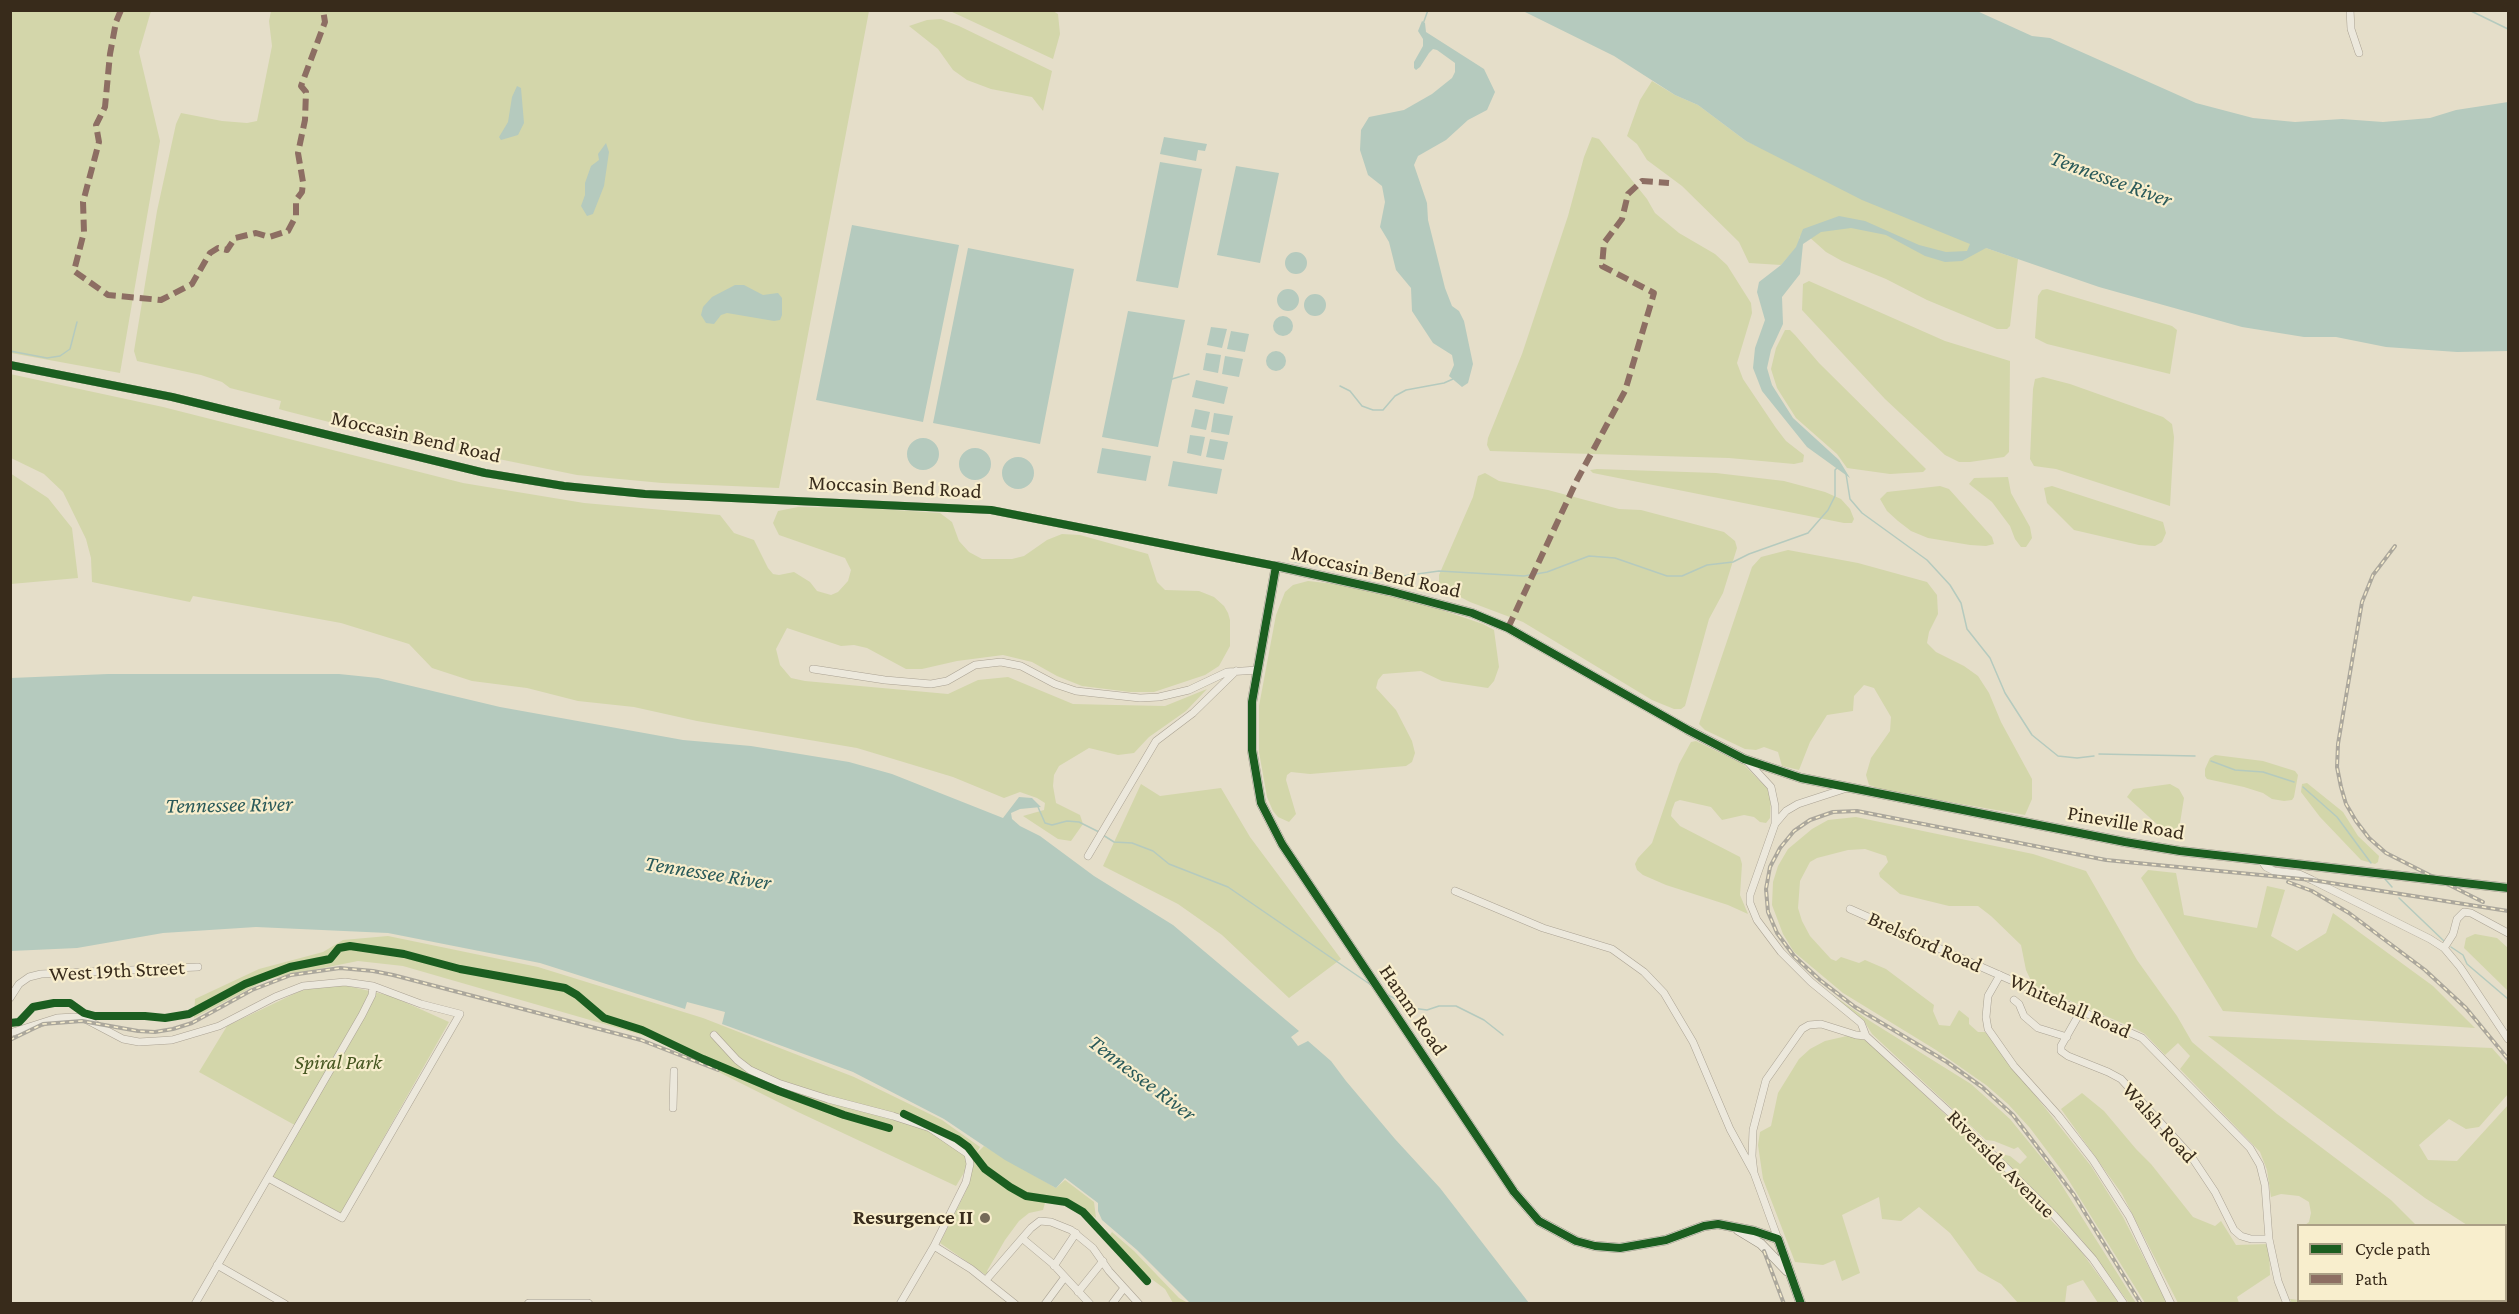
<!DOCTYPE html>
<html>
<head>
<meta charset="utf-8">
<style>
	body { margin:0 }
	#map { position:relative; width:2519px; height:1314px; overflow:hidden; background:#e5dec9; font-family:"Crimson Pro",serif }
	canvas { display:block }
	.frame { position:absolute; inset:0; border:12px solid #382b1b; pointer-events:none }
	.legend { position:absolute; left:2297px; top:1224px; width:210px; height:78px; box-sizing:border-box; background:#f8eecd; border:2px solid #aba086; margin:0; padding:8px 10px; list-style:none; font-size:18px; color:#382b1b }
	.legend li { display:flex; align-items:center; gap:12px; height:30px }
	.legend b { width:30px; border:2px solid #aba086 }
</style>
</head>
<body>
<div id="map">
<canvas width="2519" height="1314"></canvas>
<div class="frame"></div>
<ul class="legend">
<li><b style="height:8px;background:#1b5e20"></b>Cycle path</li>
<li><b style="height:8px;background:#8d6e63"></b>Path</li>
</ul>
</div>
<script>
const c = document.querySelector('canvas').getContext('2d');
c.lineJoin = 'round';
function fill(path, color) {
  c.fillStyle = color;
  c.fill(path, 'evenodd');
}
function shape(rows) {
  const path = new Path2D();
  for (const r of rows) {
    if (r.length === 3) {
      path.moveTo(r[0] + r[2], r[1]);
      path.arc(r[0], r[1], r[2], 0, 2 * Math.PI);
      continue;
    }
    path.moveTo(r[0], r[1]);
    for (let i = 2; i < r.length; i += 2) path.lineTo(r[i], r[i + 1]);
  }
  return path;
}
function trace(path, color, width, dash) {
  c.strokeStyle = color;
  c.lineWidth = width;
  c.lineCap = dash ? 'butt' : 'round';
  c.setLineDash(dash || []);
  c.stroke(path);
}
function label(font, color, halo, rows, align = 'center') {
  c.font = font + ' "Crimson Pro",serif';
  c.lineWidth = 4.5;
  c.setLineDash([]);
  c.textBaseline = 'middle';
  c.strokeStyle = halo;
  c.fillStyle = color;
  for (const [text, x, y, turn = 0] of rows) {
    c.save();
    c.translate(x, y);
    c.rotate((+turn || 0) * Math.PI / 180);
    c.textAlign = isNaN(turn) ? turn : align;
    if (halo) c.strokeText(text, 0, 0);
    c.fillText(text, 0, 0);
    c.restore();
  }
}
const green = shape([
	[10,11,151,11,139,52,160,141,120,373,11,353],
	[271,11,869,11,779,488,662,483,577,475,376,434,286,411,279,409,281,401,230,388,222,382,201,375,137,361,134,351,157,211,176,124,181,113,222,121,247,123,257,121,272,46,269,21],
	[950,11,1053,11,1058,14,1060,34,1053,59],
	[941,19,959,26,1052,71,1043,111,1032,97,991,89,967,80,953,70,938,49,909,26,927,20],
	[1652,81,1675,95,1698,105,1746,141,1986,248,2018,259,2010,326,2007,329,1997,329,1927,300,1886,279,1842,261,1826,252,1807,235,1800,236,1797,247,1781,265,1749,263,1739,242,1682,186,1647,160,1637,144,1627,136,1640,100],
	[1592,137,1599,139,1647,199,1655,213,1679,233,1715,254,1727,265,1751,303,1752,313,1737,363,1743,379,1776,428,1786,441,1804,455,1803,462,1794,464,1729,458,1490,451,1487,445,1488,438,1522,354,1568,216,1584,157],
	[1809,281,1945,341,2010,361,2009,452,2004,457,1970,462,1959,462,1945,455,1885,399,1802,310,1803,284],
	[2047,289,2172,326,2177,330,2170,374,2047,344,2035,338,2038,296,2042,290],
	[1785,330,1790,330,1795,335,1819,363,1926,469,1923,472,1890,474,1847,468,1837,454,1796,418,1777,388,1771,369,1776,348],
	[10,374,163,407,463,483,584,503,720,515,734,533,754,540,768,568,773,574,779,575,794,572,810,582,817,591,831,595,838,592,848,581,851,570,845,558,779,535,773,523,778,511,798,507,864,508,940,513,952,522,959,541,969,552,982,559,1012,559,1024,556,1047,540,1062,534,1080,535,1148,554,1157,582,1165,590,1199,591,1214,597,1224,606,1228,613,1230,620,1230,646,1219,666,1205,675,1154,692,1130,692,1082,686,1057,676,1032,662,1003,655,957,661,922,669,906,669,867,648,854,645,841,646,787,628,776,649,780,665,791,678,805,681,948,694,978,680,1008,677,1073,704,1115,705,1165,706,1207,689,1186,711,1149,737,1134,753,1118,755,1089,748,1059,766,1054,775,1053,786,1056,803,1080,815,1083,824,1071,841,1058,839,1023,816,1044,810,1045,803,1037,798,1020,792,1004,798,953,777,857,748,697,721,634,707,578,701,527,688,472,681,432,668,409,644,341,623,193,596,190,602,92,582,91,558,86,539,63,492,44,474,11,458],
	[2043,377,2070,384,2163,417,2172,424,2174,437,2170,506,2056,469,2034,466,2030,459,2033,389,2035,379],
	[1597,469,1716,473,1784,481,1825,492,1841,499,1850,509,1854,519,1852,523,1844,523,1593,473,1590,470],
	[10,473,48,498,72,528,78,578,11,584],
	[1485,473,1499,481,1548,490,1619,509,1641,510,1724,532,1735,541,1737,548,1723,593,1709,619,1685,706,1681,709,1674,709,1652,700,1523,622,1470,602,1439,586,1439,575,1473,497,1478,476],
	[2008,477,2011,493,2030,527,2032,538,2026,547,2021,547,2015,539,2010,526,1992,502,1969,484,1974,478],
	[1940,486,1949,489,1992,537,1994,544,1986,546,1970,545,1928,538,1911,531,1898,521,1887,511,1880,499,1887,492],
	[2052,486,2163,522,2166,533,2162,542,2155,546,2139,545,2074,530,2047,503,2044,488],
	[1788,550,1858,563,1927,582,1937,595,1938,614,1929,632,1927,643,1936,652,1964,666,1978,676,1989,693,2001,722,2032,779,2032,799,2025,815,1886,791,1869,785,1866,775,1871,758,1890,731,1891,717,1874,688,1864,685,1854,696,1853,711,1827,715,1810,742,1799,770,1782,766,1778,752,1764,747,1756,750,1745,749,1705,730,1699,724,1752,567,1761,557],
	[1308,581,1335,584,1418,602,1483,624,1494,630,1499,667,1494,681,1488,688,1442,681,1421,671,1383,674,1378,680,1376,688,1396,710,1412,741,1415,753,1412,762,1406,766,1310,774,1291,772,1287,775,1286,780,1296,814,1289,822,1278,817,1273,811,1267,797,1259,752,1259,706,1276,615,1285,592,1293,585],
	[1696,741,1743,764,1767,788,1771,796,1770,818,1766,823,1760,822,1754,817,1744,815,1722,820,1711,807,1680,800,1675,802,1672,810,1671,816,1680,826,1740,857,1742,864,1740,895,1748,914,1728,905,1666,885,1643,875,1637,870,1635,864,1638,858,1652,843,1679,764,1691,742],
	[2215,755,2263,761,2295,771,2298,775,2294,797,2292,800,2284,801,2272,799,2263,793,2244,787,2207,779,2205,776,2205,769,2210,758],
	[2307,783,2343,812,2358,836,2379,856,2378,862,2375,864,2361,860,2320,817,2301,792,2302,784],
	[1141,784,1160,796,1221,788,1250,837,1341,959,1289,998,1222,935,1178,904,1103,866],
	[2170,784,2179,789,2184,798,2180,823,2176,829,2171,830,2159,826,2127,797,2133,789],
	[1856,817,2033,854,2086,871,2137,960,2177,1016,2192,1042,2277,1114,2391,1200,2416,1225,2305,1225,2309,1222,2311,1213,2309,1202,2299,1196,2281,1194,2271,1197,2267,1170,2260,1152,2180,1069,2190,1056,2178,1043,2165,1055,2145,1034,2136,1029,2033,985,2026,970,2021,945,1991,916,1978,906,1949,906,1900,894,1880,877,1879,873,1888,862,1886,856,1865,849,1848,850,1817,858,1810,862,1800,881,1798,908,1802,921,1810,936,1831,959,1836,961,1841,957,1859,963,1865,960,1886,969,1934,1005,1933,1011,1939,1025,1950,1026,1959,1010,1969,1018,1969,1024,1978,1032,1985,1032,2091,1166,2123,1217,2167,1303,2145,1303,2066,1176,2030,1128,2008,1104,1986,1085,1936,1050,1843,993,1794,952,1783,934,1772,905,1773,882,1778,866,1788,849,1812,829,1828,820],
	[2148,870,2176,873,2184,915,2257,928,2267,886,2285,890,2271,936,2297,951,2326,933,2333,913,2433,986,2475,1028,2223,1011,2141,878],
	[2475,934,2497,938,2508,948,2508,991,2464,948,2466,938],
	[388,936,538,967,703,1018,854,1077,942,1120,980,1147,976,1154,984,1146,1056,1188,1065,1180,1094,1202,1096,1218,1067,1199,1047,1196,1043,1210,1029,1213,1019,1221,1005,1240,987,1271,989,1273,986,1275,940,1243,966,1191,972,1168,971,1161,956,1186,798,1112,649,1037,403,966,358,961,268,979,194,1018,195,999,259,969,323,952,343,940],
	[323,986,348,986,391,996,449,1022,341,1213,272,1178,300,1128,199,1072,227,1026,300,991],
	[1830,993,1870,1021,1971,1084,2010,1119,2054,1173,2136,1303,2129,1303,2082,1240,1997,1153,2010,1156,2020,1164,2027,1157,2018,1147,2014,1149,1994,1141,1986,1140,1872,1034,1864,1021],
	[1847,1036,1866,1040,1982,1149,2080,1250,2119,1303,2098,1303,2083,1280,2067,1286,2065,1303,2018,1303,2001,1284,1978,1271,1950,1233,1919,1207,1901,1221,1882,1219,1879,1197,1842,1215,1860,1273,1842,1281,1835,1260,1823,1265,1795,1262,1763,1179,1758,1145,1760,1132,1771,1126,1778,1093,1799,1059,1810,1049,1825,1041],
	[2208,1036,2492,1048,2508,1066,2508,1094,2479,1127,2466,1129,2449,1119,2419,1145,2428,1160,2457,1161,2508,1105,2508,1247,2506,1244,2506,1226,2467,1225,2425,1198],
	[2082,1093,2104,1111,2136,1149,2151,1164,2193,1217,2215,1226,2221,1221,2236,1245,2269,1244,2270,1275,2237,1297,2239,1303,2178,1303,2122,1194,2061,1109],
	[1112,1232,1134,1251,1179,1298,1188,1303,1173,1303,1165,1289,1137,1268,1110,1235],
	[2290,1299,2298,1300,2410,1301,2409,1304,2292,1304]
]);
const water = shape([
	[1523,11,1977,11,2032,36,2050,38,2196,103,2253,118,2295,122,2342,119,2383,122,2430,118,2456,110,2508,102,2508,351,2457,352,2386,347,2336,337,2304,337,2242,327,2099,287,1986,248,1962,261,1945,262,1925,256,1886,235,1851,228,1821,232,1803,244,1800,274,1782,297,1783,324,1771,350,1767,368,1772,385,1793,418,1839,460,1850,478,1807,447,1762,391,1753,368,1755,348,1765,320,1757,292,1759,282,1781,265,1796,247,1803,229,1839,216,1865,221,1919,245,1946,252,1967,251,1970,244,1862,200,1746,141,1698,105,1675,95,1614,56],
	[1422,21,1425,23,1426,32,1484,69,1495,92,1487,110,1468,120,1446,140,1418,156,1414,165,1427,203,1428,220,1445,288,1452,306,1459,311,1464,321,1473,364,1468,383,1462,387,1449,376,1454,365,1452,355,1433,343,1412,311,1411,288,1396,270,1389,242,1380,227,1385,202,1382,186,1368,175,1360,150,1361,130,1369,117,1404,110,1432,94,1452,78,1455,72,1455,63,1437,50,1433,49,1429,53,1420,67,1416,70,1414,68,1414,62,1423,46,1423,39,1418,31],
	[517,86,521,88,524,123,518,135,501,140,499,137,508,122,512,97],
	[1164,137,1207,144,1205,151,1198,150,1196,161,1160,154],
	[606,143,609,152,604,186,593,214,587,216,581,206,585,195,585,183,591,166,599,160,598,154],
	[1160,162,1202,169,1178,288,1136,281],
	[1236,166,1279,173,1260,263,1217,255],
	[852,225,959,245,923,422,816,400],
	[968,248,1074,269,1040,444,933,423],
	[1296,263,11],
	[735,285,744,285,763,295,778,293,782,298,782,315,780,320,774,321,727,313,721,315,714,324,706,323,701,315,703,307,712,297],
	[1288,300,11],
	[1315,305,11],
	[1128,311,1185,320,1158,447,1102,437],
	[1283,326,10],
	[1211,327,1227,329,1222,348,1207,345],
	[1231,331,1249,334,1245,352,1227,349],
	[1276,361,10],
	[1206,353,1221,355,1218,373,1203,370],
	[1225,356,1243,359,1239,377,1222,374],
	[1196,380,1228,387,1224,404,1192,397],
	[1195,409,1210,412,1206,430,1191,427],
	[1214,413,1233,416,1229,435,1211,432],
	[1190,435,1205,437,1201,456,1187,453],
	[923,454,16],
	[1210,439,1228,442,1224,460,1206,457],
	[975,464,16],
	[1102,448,1151,456,1146,481,1097,473],
	[1018,473,16],
	[1173,461,1222,469,1217,494,1168,486],
	[108,674,339,674,378,678,500,707,683,740,751,746,849,762,892,774,1003,818,1019,797,1032,798,1041,807,1020,809,1011,813,1012,819,1020,826,1040,836,1094,876,1173,925,1299,1031,1291,1037,1298,1046,1308,1041,1331,1061,1346,1081,1395,1139,1440,1188,1529,1303,1190,1303,1137,1250,1102,1220,1098,1211,1098,1203,1065,1178,1056,1188,1005,1160,944,1119,853,1072,722,1024,725,1012,687,1002,685,1009,540,963,388,933,256,927,163,933,77,948,11,951,11,678]
]);
const stream = shape([
	[2469,10,2508,29],
	[1423,24,1428,10],
	[10,351,47,358,60,356,70,349,77,322],
	[1172,379,1189,374],
	[1340,386,1350,391,1362,406,1373,410,1383,410,1395,396,1406,390,1444,383,1453,379],
	[1846,474,1850,499,1862,513,1927,560,1950,585,1961,603,1967,629,1990,658,2005,693,2032,735,2058,756,2077,758,2094,756],
	[1295,562,1396,577,1439,571,1524,576,1547,572,1589,556,1615,558,1667,576,1682,576,1707,565,1733,562,1749,554,1808,533,1828,510,1835,496,1835,470,1837,468],
	[2099,754,2195,756],
	[2211,761,2235,770,2263,772,2294,782],
	[2303,787,2337,817,2371,863],
	[1038,807,1045,823,1052,825,1067,821,1079,822,1099,832],
	[1103,835,1114,842,1132,843,1153,851,1169,864,1228,887,1371,985],
	[2385,879,2392,887],
	[2399,898,2445,942],
	[2451,947,2463,955,2467,964,2508,999],
	[1388,995,1412,1008,1427,1010,1439,1006,1456,1006,1484,1020,1503,1035]
]);
const minor = shape([
	[2350,10,2351,29,2359,53],
	[10,365,172,397,485,473,564,486,645,494,991,510,1276,566],
	[813,669,885,680,931,684,947,681,975,665,1001,662,1021,666,1055,684,1076,691,1140,698,1159,697,1189,690,1227,672,1258,670],
	[1747,761,1771,787,1775,806,1775,824,1750,895,1750,903,1757,920,1781,952,1811,982,1861,1023,1866,1036],
	[1775,824,1786,811,1798,804,1847,788],
	[1088,856,1156,741,1193,713,1236,671],
	[2261,860,2266,867,2274,871,2299,874,2312,880,2430,939,2444,948,2460,967,2508,1039],
	[1455,891,1543,928,1612,949,1644,972,1664,993,1693,1042,1730,1129,1754,1173],
	[1850,909,2142,1038,2250,1148,2260,1165,2265,1185,2269,1239,2278,1281,2287,1304],
	[2444,948,2453,934,2457,919,2464,912,2471,913,2508,933],
	[2000,975,1988,996,1986,1017,1988,1029,2014,1066,2058,1115,2093,1160,2129,1216,2171,1304],
	[10,998,19,984,29,977,41,974,198,967],
	[2014,1000,2019,1004,2024,1016,2038,1028,2067,1037],
	[2081,1011,2061,1046,2061,1051,2068,1056,2108,1072,2121,1079,2191,1156,2215,1192,2234,1230,2241,1236,2251,1239,2269,1239],
	[10,1033,57,1018,74,1017,85,1019,123,1039,139,1042,172,1040,219,1026,275,997,303,986,345,982,373,986],
	[714,1035,737,1060,750,1070,778,1083,828,1099,893,1116,930,1128,968,1154,970,1164,966,1182,934,1246,900,1304],
	[1866,1036,1959,1121,2054,1215,2093,1259,2124,1304],
	[673,1108,674,1071],
	[1023,1239,1053,1264,1090,1304],
	[1778,1239,1754,1173,1752,1156,1753,1130,1766,1080,1802,1029,1809,1025,1821,1024,1856,1035,1866,1036],
	[934,1246,971,1269,1015,1304],
	[2506,1252,2508,1254],
	[217,1265,285,1304],
	[1054,1266,1076,1233],
	[986,1280,1031,1228,1040,1221,1051,1222,1071,1230,1093,1248,1109,1271,1139,1304],
	[1078,1292,1103,1261],
	[195,1304,362,1015,372,995,373,986,421,1004,460,1014,342,1218,268,1178],
	[1045,1304,1065,1277],
	[1112,1304,1124,1288],
	[2419,1304,2419,1300]
]);
const secondary = shape([
	[1738,1230,1761,1244,1787,1271],
	[529,1304,588,1304],
	[1801,1304,1778,1239,1754,1231,1718,1224,1704,1226,1666,1240,1620,1248,1595,1246,1576,1241,1539,1221,1514,1192,1282,844,1261,803,1252,750,1252,702,1276,566,1389,591,1472,613,1508,628,1688,730,1744,759,1801,778,2125,842,2180,851,2508,888]
]);
const rail = shape([
	[2395,546,2373,575,2362,602,2338,744,2337,767,2341,787,2346,804,2356,821,2369,838,2386,853,2483,902],
	[2288,882,2312,891,2349,913,2425,970,2466,1008,2508,1059],
	[10,1040,43,1024,82,1021,138,1031,155,1032,173,1029,192,1023,252,990,291,975,340,968,373,971,393,975,641,1040,718,1070],
	[1764,1251,1784,1304],
	[2141,1304,2074,1195,2013,1115,1982,1087,1947,1062,1855,1007,1820,980,1794,956,1777,933,1768,912,1766,889,1770,867,1780,848,1794,831,1810,820,1833,812,1857,811,2106,860,2312,880,2508,911]
]);
const quiet = shape([
	[121,10,116,22,110,54,105,107,96,125,99,142,83,202,84,232,74,271,108,295,161,300,192,284,210,253,218,248,227,250,235,238,256,233,269,237,288,231,296,216,296,200,302,192,303,182,298,153,305,120,306,92,301,86,325,22,323,10],
	[1508,628,1577,480,1625,391,1654,293,1602,266,1604,243,1622,219,1628,194,1642,181,1669,183]
]);
const cycleway = shape([
	[10,365,172,397,485,473,564,486,645,494,991,510,1276,566,1389,591,1472,613,1508,628,1688,730,1744,759,1801,778,2125,842,2180,851,2508,888],
	[1276,566,1252,702,1252,750,1261,803,1282,844,1514,1192,1539,1221,1576,1241,1595,1246,1620,1248,1666,1240,1704,1226,1718,1224,1754,1231,1778,1239,1801,1304],
	[10,1023,19,1022,33,1007,54,1003,70,1003,84,1013,95,1016,145,1016,165,1018,189,1014,245,984,290,967,330,959,339,948,350,946,404,954,460,969,565,988,577,995,604,1018,642,1030,703,1059,779,1091,844,1115,889,1128],
	[904,1114,957,1139,968,1147,985,1169,1010,1187,1026,1196,1066,1202,1083,1212,1147,1281]
]);
const markers = [
	[985,1218,6,"#756a58"]
];
const streetNames = [
	["Moccasin Bend Road",416,437,13],
	["Moccasin Bend Road",895,487,3],
	["Moccasin Bend Road",1376,572,13],
	["Pineville Road",2126,823,10],
	["Brelsford Road",1925,942,24],
	["West 19th Street",117,971,-3],
	["Whitehall Road",2070,1006,24],
	["Hamm Road",1413,1010,56],
	["Walsh Road",2159,1123,48],
	["Riverside Avenue",2001,1164,45]
];
const parkNames = [
	["Spiral Park",338,1063]
];
const poiNames = [
	["Resurgence II",973,1218]
];
const waterNames = [
	["Tennessee River",2111,179,20],
	["Tennessee River",229,805,-1],
	["Tennessee River",708,873,9],
	["Tennessee River",1142,1078,37]
];
fill(green, '#d3d6aa');
fill(water, '#b5cabe');
trace(stream, '#b5cabe', 1.5);
trace(minor, '#aaa293', 8);
trace(secondary, '#999283', 10);
trace(minor, '#ece8dc', 7);
trace(secondary, '#ece8dc', 9);
trace(rail, '#aba79c', 4);
trace(rail, '#f8eecd', 1.5, [4.5]);
trace(quiet, '#8d6e63', 6, [12, 6]);
trace(cycleway, '#1b5e20', 8);
for (const [x, y, r, color] of markers) {
  const dot = new Path2D();
  dot.arc(x, y, r, 0, 2 * Math.PI);
  c.fillStyle = color;
  c.fill(dot);
  trace(dot, '#f8eecd', 2);
}
label('21px', '#382b1b', '#f8eecd', streetNames);
label('italic 21px', '#455620', '#f8eecd', parkNames);
label('bold 21px', '#382b1b', '#f8eecd', poiNames, 'right');
label('italic 22px', '#295959', '#f8eecd', waterNames);
</script>
</body>
</html>
